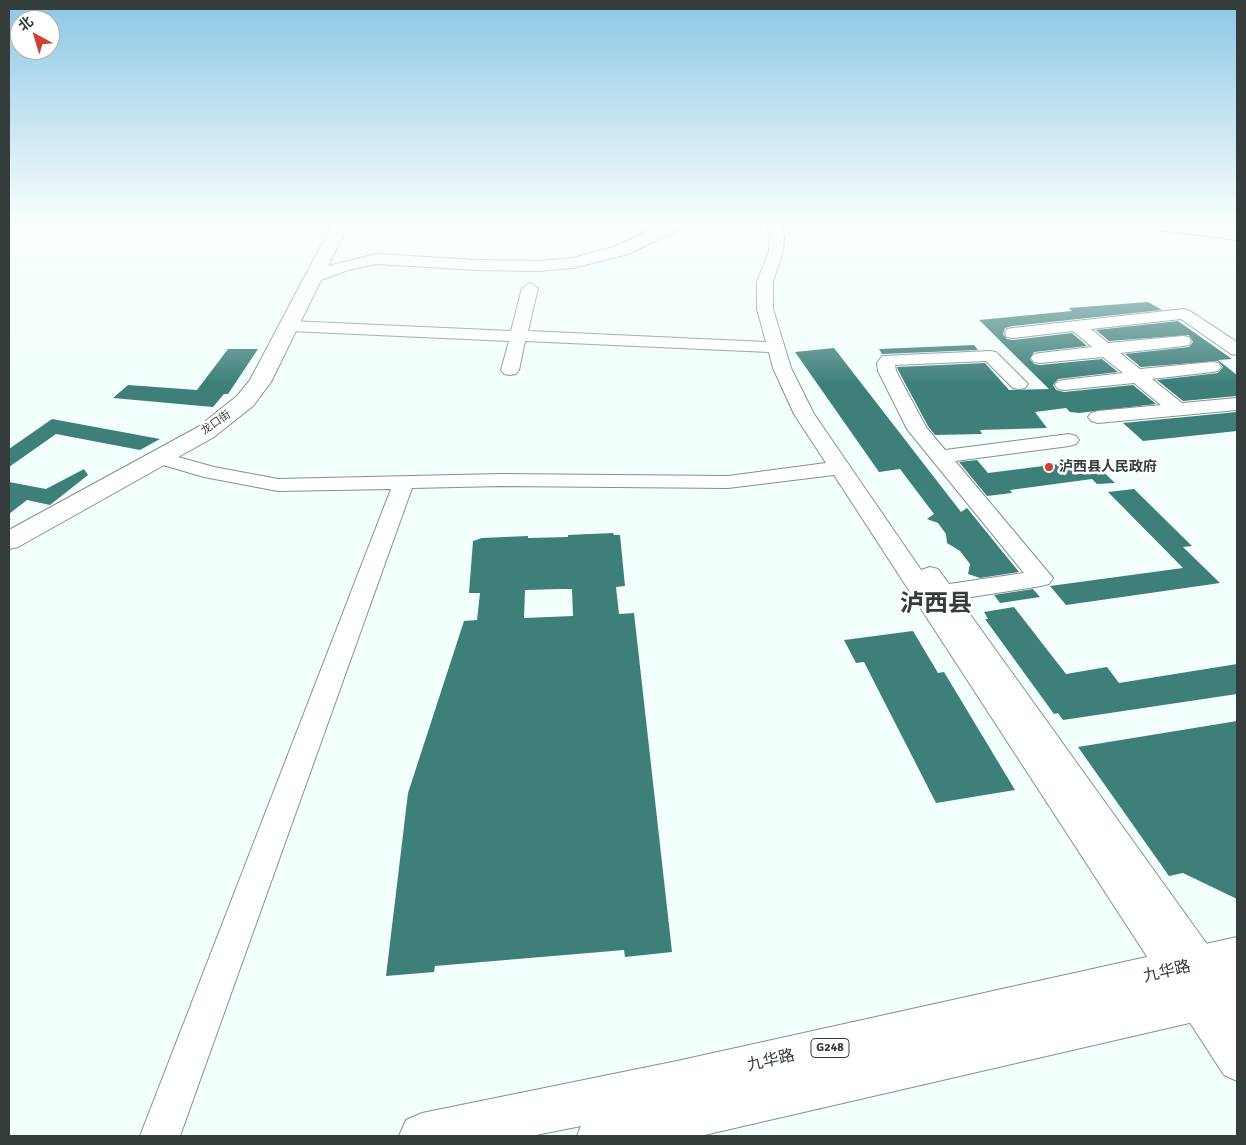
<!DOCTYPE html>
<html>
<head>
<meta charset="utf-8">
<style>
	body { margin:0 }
	#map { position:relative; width:1246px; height:1145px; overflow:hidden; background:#f2fffd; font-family:Signika,"Noto Sans SC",sans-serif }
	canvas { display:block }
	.frame { position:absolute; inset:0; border:10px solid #343c3c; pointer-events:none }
	.north { position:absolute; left:10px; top:10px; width:50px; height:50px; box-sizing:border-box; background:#fff; border:1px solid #aeb1b1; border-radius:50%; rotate:321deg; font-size:14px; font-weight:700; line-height:20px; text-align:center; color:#343c3c }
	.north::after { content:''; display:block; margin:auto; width:18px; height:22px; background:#ce4132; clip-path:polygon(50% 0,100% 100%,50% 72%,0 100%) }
</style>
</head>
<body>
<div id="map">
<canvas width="1246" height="1145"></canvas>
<div class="frame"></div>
<div class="north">北</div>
</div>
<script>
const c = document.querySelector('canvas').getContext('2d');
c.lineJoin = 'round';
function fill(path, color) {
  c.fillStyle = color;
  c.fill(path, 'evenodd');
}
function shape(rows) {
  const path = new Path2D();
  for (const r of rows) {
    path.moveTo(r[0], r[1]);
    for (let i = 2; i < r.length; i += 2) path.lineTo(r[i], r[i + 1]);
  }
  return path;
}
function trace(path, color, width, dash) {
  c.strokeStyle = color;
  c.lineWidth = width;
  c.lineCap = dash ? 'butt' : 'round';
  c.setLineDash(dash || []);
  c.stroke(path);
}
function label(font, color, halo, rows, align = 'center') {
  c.font = font + ' Signika,"Noto Sans SC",sans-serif';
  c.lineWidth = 5;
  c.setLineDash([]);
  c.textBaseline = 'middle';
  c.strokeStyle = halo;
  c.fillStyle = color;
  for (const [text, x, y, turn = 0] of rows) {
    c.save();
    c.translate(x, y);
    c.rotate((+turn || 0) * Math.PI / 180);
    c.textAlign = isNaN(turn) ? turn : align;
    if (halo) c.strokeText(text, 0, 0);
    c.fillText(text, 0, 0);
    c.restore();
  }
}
const building = shape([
	[1148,302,1162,310,1013,326,1005,328,1003,334,1007,339,1013,340,1072,333,1087,346,1034,352,1030,359,1034,364,1040,365,1102,359,1118,372,1058,379,1053,385,1056,390,1064,392,1133,385,1156,404,1079,413,1070,412,1066,408,1035,412,1047,428,980,430,982,434,935,435,928,426,898,370,897,367,985,363,1009,390,1049,389,979,320,1072,311,1069,308],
	[1178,321,1232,359,1218,360,1237,375,1237,396,1183,401,1157,380,1218,373,1223,367,1218,361,1141,367,1125,354,1189,347,1193,342,1189,335,1109,341,1096,330],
	[974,345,978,350,882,354,879,349],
	[834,348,961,512,967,508,1019,572,980,578,968,574,970,564,960,551,947,543,946,534,938,523,927,519,934,514,900,469,879,472,795,352],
	[228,349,258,349,228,394,224,394,213,407,113,398,128,385,197,390],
	[1237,412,1237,431,1143,441,1123,423],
	[52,419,160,439,140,450,56,434,9,467,9,449],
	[977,460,988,473,1091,460,1115,483,1097,484,1092,479,1010,490,1012,493,987,496,959,462],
	[84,469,88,475,50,505,27,500,9,514,9,482,46,489],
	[1134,489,1192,546,1183,547,1220,583,1066,605,1050,586,1183,568,1108,492],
	[613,533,614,535,620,535,625,586,616,587,619,614,634,613,672,952,625,957,624,950,435,966,434,972,386,976,408,793,464,621,477,620,480,593,469,593,473,541,482,538,528,536,528,538,568,537,568,535],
	[561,589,572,589,573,616,524,618,525,590],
	[1033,589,1040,597,1000,603,994,595],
	[1014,607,1066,674,1107,667,1119,683,1237,664,1237,694,1063,720,1058,713,1054,714,985,619,988,619,984,612],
	[913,631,938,673,944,672,1015,790,936,803,864,662,856,663,844,640],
	[1237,721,1237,899,1183,873,1169,876,1078,747]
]);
const minor = shape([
	[767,223,781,223,784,238,783,251,773,282,773,309,791,368,814,414,921,570,930,567,938,569,949,584,1024,573,907,429,878,371,877,363,882,356,990,351,996,352,1028,384,1025,388,1019,389,1013,388,986,361,895,365,896,371,926,427,945,450,1069,434,1076,436,1079,440,1076,444,1069,446,955,461,1053,578,1049,584,1041,586,959,599,1237,986,1237,1081,1224,1075,834,475,728,488,501,486,412,488,180,1136,140,1136,391,489,278,491,204,477,153,462,150,458,153,454,160,452,214,467,278,479,501,474,728,476,826,463,794,414,773,368,769,352,525,341,519,370,516,374,510,375,504,374,501,370,509,341,290,331,284,330,282,326,284,322,290,321,511,331,522,288,530,283,538,288,528,331,766,342,757,309,757,282,769,251,770,238,767,223],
	[1184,309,1190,311,1237,342,1237,355,1231,354,1181,319,1091,329,1108,343,1183,336,1189,337,1191,341,1189,345,1183,346,1120,353,1140,369,1212,362,1218,363,1221,367,1218,371,1212,372,1152,379,1182,403,1237,398,1237,410,1098,423,1091,421,1088,417,1091,413,1098,411,1161,405,1134,383,1064,390,1058,389,1055,385,1058,381,1064,380,1123,373,1103,357,1040,363,1034,362,1031,358,1034,354,1040,353,1092,347,1073,331,1013,338,1007,337,1005,333,1007,329,1013,328,1184,309]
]);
const major = shape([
	[333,223,349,223,328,266,376,254,475,260,539,261,573,258,616,246,667,223,688,223,686,226,628,254,573,268,539,271,475,270,376,264,348,270,321,280,271,382,253,406,214,437,18,547,9,549,9,530,198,427,237,396,250,380,333,223],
	[1136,223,1183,223,1237,230,1237,240,1144,228,1136,223]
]);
const highway = shape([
	[1237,937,1237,1012,700,1136,577,1136,581,1126,531,1136,399,1136,406,1120,422,1113,677,1061,1237,937]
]);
const markers = [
	[1049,467,5,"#ce4132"]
];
const farStreetnames = [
	["龙口街",216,423,-35]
];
const shields = [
	[830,1048,38]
];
const shieldNames = [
	["G248",830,1048]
];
const poiNames = [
	["泸西县人民政府",1059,467]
];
const nearStreetnames = [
	["九华路",1167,972,-13],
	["九华路",771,1061,-13]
];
const townNames = [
	["泸西县",936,605]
];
fill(building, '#3e7f7a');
trace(minor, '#819391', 2);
trace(major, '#819391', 2);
trace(highway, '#819391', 2);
fill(minor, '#fff');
fill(major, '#fff');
fill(highway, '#fff');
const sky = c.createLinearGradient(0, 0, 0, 384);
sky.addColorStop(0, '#8bc7e4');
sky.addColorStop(0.58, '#f9fffe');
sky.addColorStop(1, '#f9fffe00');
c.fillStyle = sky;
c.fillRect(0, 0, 1246, 384);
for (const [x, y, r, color] of markers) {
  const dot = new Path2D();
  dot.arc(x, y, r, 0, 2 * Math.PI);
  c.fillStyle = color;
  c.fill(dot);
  trace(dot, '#fff', 2);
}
label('11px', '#343c3c', '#fff', farStreetnames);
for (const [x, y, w] of shields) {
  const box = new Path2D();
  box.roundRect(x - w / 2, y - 9.5, w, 19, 4);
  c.fillStyle = '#fff';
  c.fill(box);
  trace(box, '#343c3c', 1);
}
label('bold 12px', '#343c3c', null, shieldNames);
label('bold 14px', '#343c3c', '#fff', poiNames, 'left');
label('16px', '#343c3c', '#fff', nearStreetnames);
label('bold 24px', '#343c3c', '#fff', townNames);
</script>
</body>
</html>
